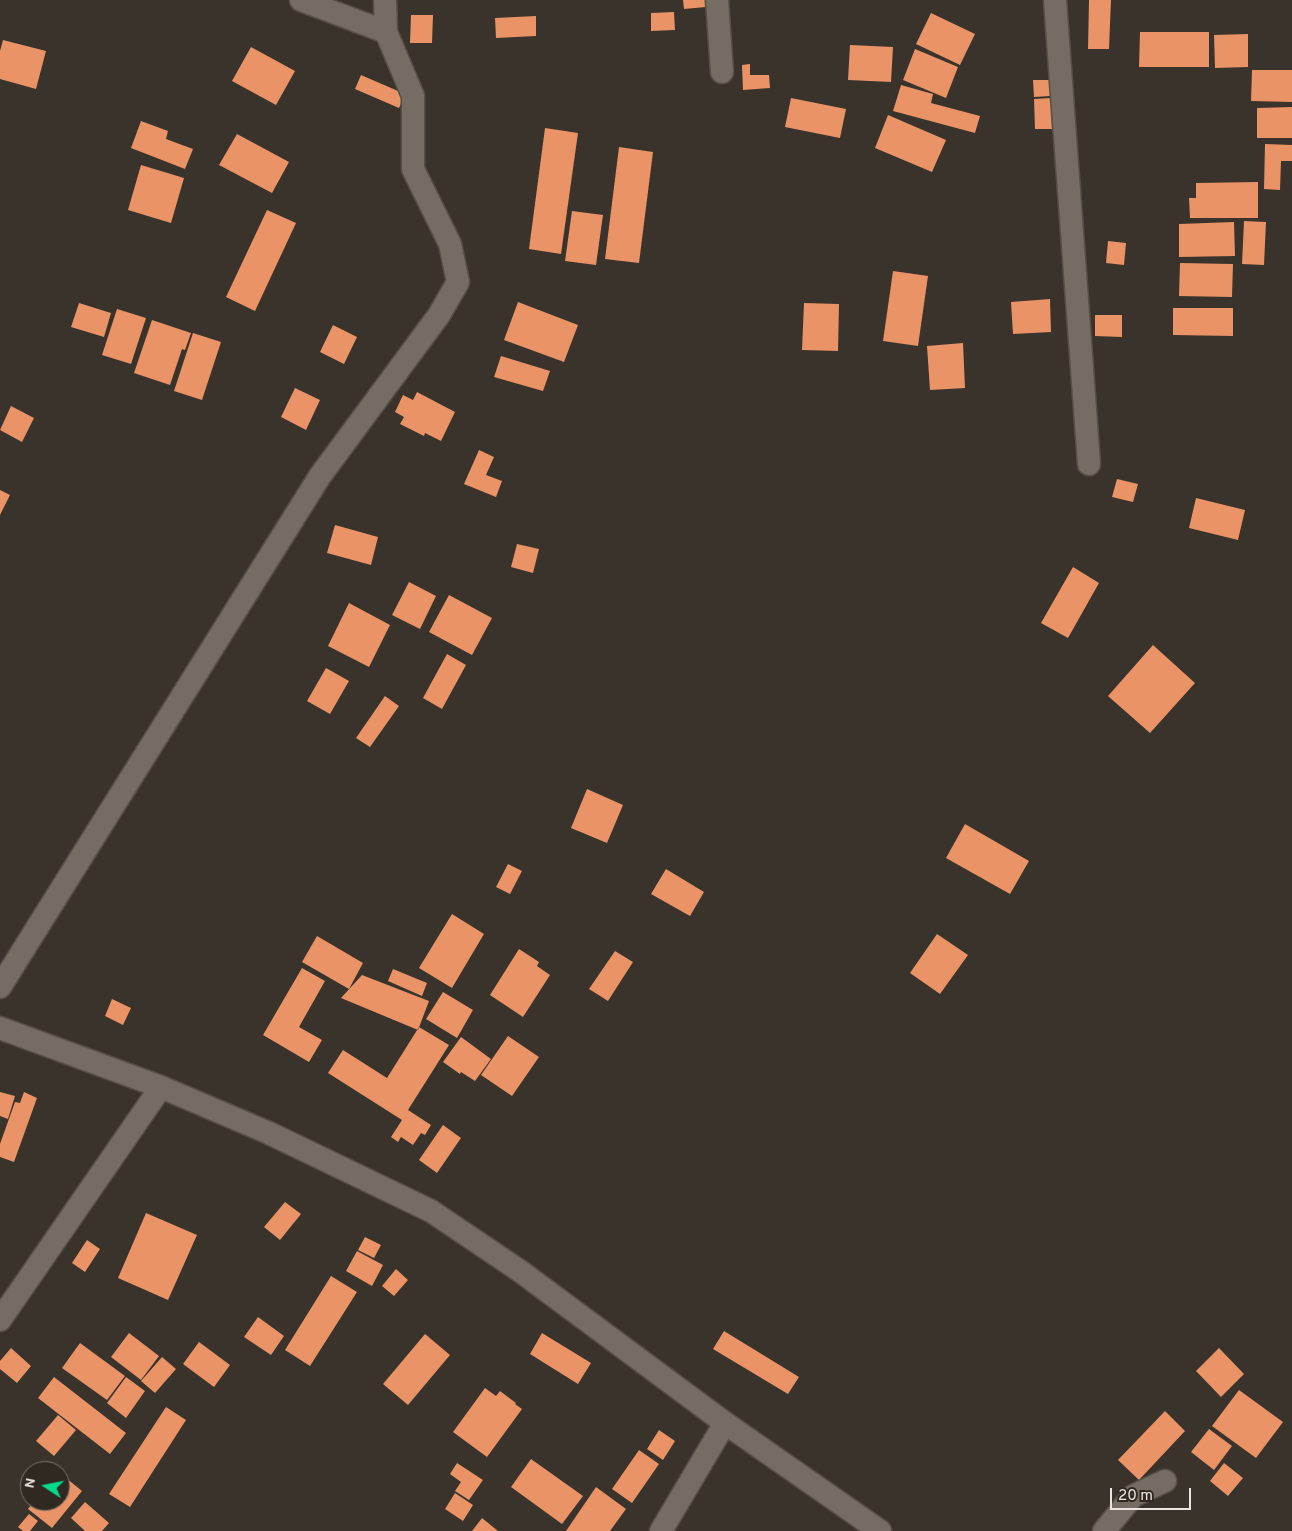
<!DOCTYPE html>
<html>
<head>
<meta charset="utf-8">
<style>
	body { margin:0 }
	#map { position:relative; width:1292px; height:1531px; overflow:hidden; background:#3a332b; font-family:Overpass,sans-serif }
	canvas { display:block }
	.north { position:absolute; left:20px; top:1461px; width:50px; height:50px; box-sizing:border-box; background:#302921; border:1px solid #7a746d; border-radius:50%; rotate:281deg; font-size:14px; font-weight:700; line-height:20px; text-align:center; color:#eae5e0 }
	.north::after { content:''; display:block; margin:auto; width:18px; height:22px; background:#05d98b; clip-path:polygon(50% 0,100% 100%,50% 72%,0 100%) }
	.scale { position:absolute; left:1110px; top:1488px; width:81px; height:22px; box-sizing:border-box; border:2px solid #eae5e0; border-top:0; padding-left:6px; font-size:15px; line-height:18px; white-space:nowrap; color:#eae5e0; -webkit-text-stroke:4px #302921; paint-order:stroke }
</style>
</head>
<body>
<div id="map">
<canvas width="1292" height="1531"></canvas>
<div class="north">N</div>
<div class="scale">20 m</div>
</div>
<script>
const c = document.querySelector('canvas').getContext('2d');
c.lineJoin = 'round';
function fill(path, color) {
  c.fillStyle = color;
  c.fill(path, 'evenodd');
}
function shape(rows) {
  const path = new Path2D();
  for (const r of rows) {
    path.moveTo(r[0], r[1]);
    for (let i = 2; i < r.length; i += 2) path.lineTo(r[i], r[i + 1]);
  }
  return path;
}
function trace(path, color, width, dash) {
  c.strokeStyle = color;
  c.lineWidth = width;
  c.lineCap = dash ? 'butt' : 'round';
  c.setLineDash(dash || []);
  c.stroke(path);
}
const building = shape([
	[683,0,706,0,706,7,684,9],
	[1089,0,1111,0,1109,49,1088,49],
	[674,12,675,30,651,31,651,13],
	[931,13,975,34,960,65,916,44],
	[411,15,433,15,432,43,410,43],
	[536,16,536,36,496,38,495,18],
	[1140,32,1209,32,1209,67,1139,67],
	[1248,34,1248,67,1215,68,1214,35],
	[3,40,46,51,36,89,0,79,0,51],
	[850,45,893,47,891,82,848,80],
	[251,47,295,71,276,105,232,81],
	[915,49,958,67,946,98,903,80],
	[750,64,750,75,769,75,770,88,743,90,742,65],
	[1252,70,1292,70,1292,102,1251,101],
	[361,75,405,94,399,108,355,89],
	[1033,80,1050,80,1050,96,1034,97],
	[901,85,933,94,931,103,980,116,975,133,893,111],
	[791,98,846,109,840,138,785,127],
	[1051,98,1052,129,1035,129,1034,99],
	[1292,107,1292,138,1257,138,1257,108],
	[888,115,946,140,932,172,875,148],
	[141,121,168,131,166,139,193,149,185,169,131,148],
	[545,128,578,133,561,254,529,249],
	[237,134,289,162,272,193,219,165],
	[1265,144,1292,145,1292,161,1281,161,1280,190,1264,189],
	[619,147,653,152,639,263,605,259],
	[141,165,184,178,171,223,128,210],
	[1258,182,1258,218,1190,218,1189,198,1196,198,1196,183],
	[267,210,296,223,255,311,226,297],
	[572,211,603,215,596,265,565,261],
	[1244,221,1266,222,1264,265,1242,264],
	[1234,222,1235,256,1179,257,1179,224],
	[1108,241,1126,243,1124,265,1106,263],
	[1180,263,1233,264,1232,297,1179,296],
	[893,271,928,276,918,346,883,341],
	[1050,299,1051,332,1013,334,1011,302],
	[518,302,578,325,564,362,504,340],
	[79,303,111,313,104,337,71,327],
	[804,303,839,304,838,351,802,350],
	[1173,308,1233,308,1233,336,1173,335],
	[117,309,146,318,131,364,102,355],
	[1095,315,1122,315,1122,337,1095,336],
	[152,320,191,333,185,350,182,349,170,385,134,373],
	[333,325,357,337,344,364,320,352],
	[193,333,221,342,202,400,174,391],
	[963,343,965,388,930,390,927,346],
	[501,356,550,371,543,391,494,377],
	[295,388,320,400,306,430,281,417],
	[417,392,455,412,441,441,425,433,424,436,400,424,404,417,395,412,403,395,413,400],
	[11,406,34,418,22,442,0,430],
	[479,450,494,457,486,475,502,481,496,497,464,484],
	[1117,479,1138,484,1133,502,1112,497],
	[0,490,10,495,0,515],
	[1196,498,1245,510,1238,540,1189,528],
	[335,525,378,537,371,565,327,553],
	[517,544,539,549,533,573,511,567],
	[1073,567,1099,583,1068,638,1041,623],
	[409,582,436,596,420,629,392,615],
	[449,595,492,618,472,655,429,632],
	[349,603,390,625,369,667,328,646],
	[1153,645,1195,683,1150,733,1108,696],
	[447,654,466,665,442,709,423,698],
	[326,668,349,681,330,714,307,701],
	[385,696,399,706,370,747,356,738],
	[587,789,623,805,607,843,571,828],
	[965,824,1029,861,1010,894,946,858],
	[508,864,522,871,510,894,496,887],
	[666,869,704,892,690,916,651,894],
	[452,914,484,934,452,988,419,968],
	[937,934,968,955,940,994,910,973],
	[317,936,363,963,349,989,302,962],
	[519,949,539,962,537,966,550,975,523,1017,490,995],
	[615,951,633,962,608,1001,589,989],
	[302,968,325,981,299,1027,322,1040,309,1062,263,1035],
	[393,969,427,983,422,996,388,981],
	[362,975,429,1001,418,1030,341,998],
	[443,992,473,1010,457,1038,426,1019],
	[112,999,131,1008,123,1025,105,1016],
	[419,1027,449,1045,408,1110,431,1125,425,1135,421,1133,413,1145,401,1137,398,1142,391,1137,402,1120,328,1073,343,1050,387,1078],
	[508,1036,539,1057,512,1096,481,1075],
	[461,1037,491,1059,475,1081,461,1072,460,1074,443,1062],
	[0,1092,15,1096,8,1119,0,1116],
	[24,1092,37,1098,14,1162,0,1157,0,1144,15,1102,20,1103],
	[443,1125,461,1138,437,1173,419,1160],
	[285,1202,301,1214,280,1240,264,1227],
	[146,1213,197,1235,168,1300,118,1278],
	[365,1237,381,1245,374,1258,358,1250],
	[87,1240,100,1249,85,1272,72,1263],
	[357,1251,383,1265,372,1286,346,1271],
	[396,1269,408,1280,394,1296,382,1286],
	[331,1276,357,1292,310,1366,285,1350],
	[258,1317,284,1336,271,1355,244,1337],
	[724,1331,799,1377,788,1394,713,1349],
	[129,1333,159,1356,141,1380,111,1357],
	[542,1333,591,1363,578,1384,530,1354],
	[425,1334,450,1355,408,1405,383,1384],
	[199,1342,230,1365,214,1387,183,1364],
	[80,1343,125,1376,107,1400,62,1368],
	[11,1348,31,1366,17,1383,0,1369,0,1361],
	[1219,1348,1244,1374,1221,1397,1196,1371],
	[162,1357,176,1369,155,1393,141,1381],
	[54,1377,126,1433,110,1454,38,1398],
	[126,1377,145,1391,126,1418,107,1403],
	[485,1388,496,1396,500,1391,516,1403,515,1404,522,1409,487,1457,453,1432],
	[1239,1390,1283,1422,1256,1458,1212,1426],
	[166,1407,186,1420,130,1507,109,1494],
	[1165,1411,1185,1431,1139,1480,1118,1460],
	[58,1415,76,1430,54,1456,36,1441],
	[1209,1429,1232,1446,1214,1470,1191,1452],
	[659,1430,675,1441,663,1460,647,1449],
	[639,1450,659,1464,632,1503,612,1489],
	[531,1459,583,1496,562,1524,511,1487],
	[457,1463,483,1480,469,1500,455,1491,461,1482,450,1474],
	[1224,1463,1243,1478,1228,1496,1210,1481],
	[60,1473,82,1491,52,1528,28,1509,34,1501,60,1501],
	[596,1487,626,1509,610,1531,566,1531],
	[455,1493,473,1505,463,1521,445,1509],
	[85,1502,109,1523,102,1531,85,1531,71,1518],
	[29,1514,38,1521,30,1531,23,1531,18,1527],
	[482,1518,498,1531,472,1531]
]);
const street = shape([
	[301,0,386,32],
	[717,0,722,72],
	[1055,0,1089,464],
	[0,987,320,476,439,315,458,282,450,244,413,169,413,96,386,32,385,0],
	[0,1028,161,1087,269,1133,431,1211,520,1271,725,1423,880,1531],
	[0,1320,161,1087],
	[661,1531,725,1423],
	[1104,1531,1133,1496,1165,1481]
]);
fill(building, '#e99366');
trace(street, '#554f48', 25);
trace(street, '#756c64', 22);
</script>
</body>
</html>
